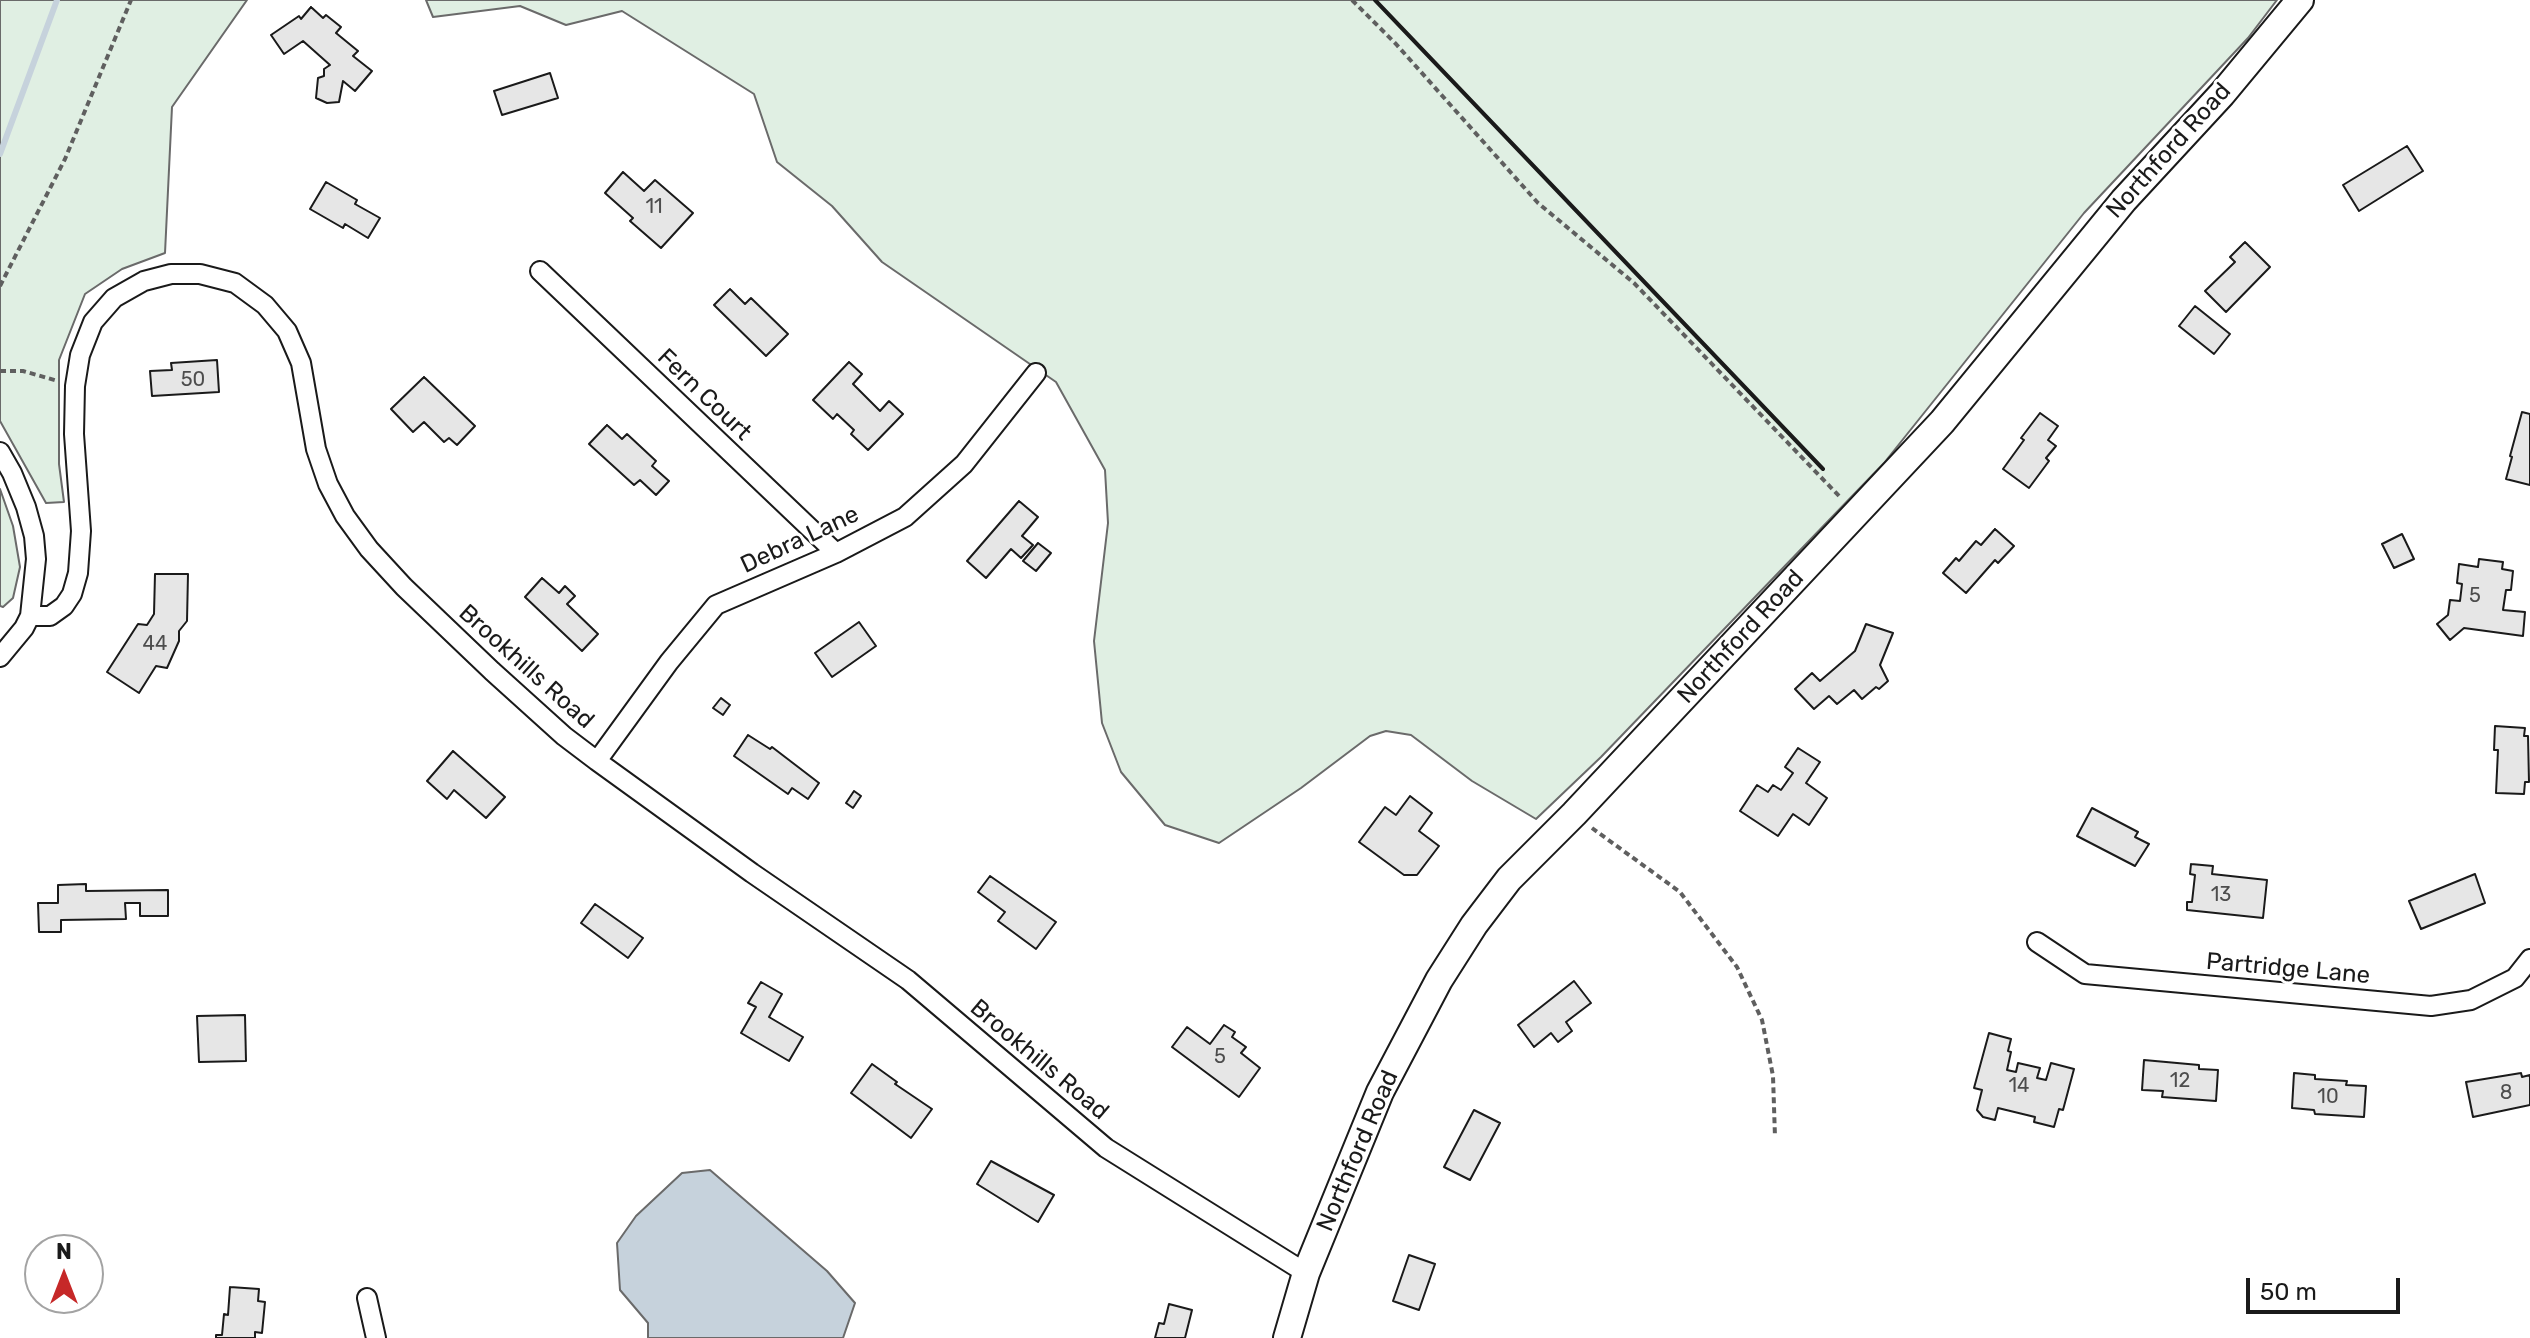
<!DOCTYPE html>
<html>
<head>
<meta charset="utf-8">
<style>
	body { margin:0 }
	#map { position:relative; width:2530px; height:1338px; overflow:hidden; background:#fff; font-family:Rubik,sans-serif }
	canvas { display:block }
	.north { position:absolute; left:24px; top:1234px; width:80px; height:80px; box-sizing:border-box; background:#fff; border:2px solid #a3a3a3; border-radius:50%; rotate:0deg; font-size:22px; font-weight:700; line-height:32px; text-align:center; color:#1a1a1a }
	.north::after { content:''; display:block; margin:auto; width:28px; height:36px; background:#c62828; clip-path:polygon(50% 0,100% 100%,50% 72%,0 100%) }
	.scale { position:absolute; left:2246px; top:1278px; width:154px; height:36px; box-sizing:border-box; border:4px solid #1a1a1a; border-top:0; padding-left:10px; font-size:24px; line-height:28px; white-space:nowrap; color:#1a1a1a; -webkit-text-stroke:6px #fff; paint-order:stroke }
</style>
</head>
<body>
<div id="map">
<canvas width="2530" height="1338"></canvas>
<div class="north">N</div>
<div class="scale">50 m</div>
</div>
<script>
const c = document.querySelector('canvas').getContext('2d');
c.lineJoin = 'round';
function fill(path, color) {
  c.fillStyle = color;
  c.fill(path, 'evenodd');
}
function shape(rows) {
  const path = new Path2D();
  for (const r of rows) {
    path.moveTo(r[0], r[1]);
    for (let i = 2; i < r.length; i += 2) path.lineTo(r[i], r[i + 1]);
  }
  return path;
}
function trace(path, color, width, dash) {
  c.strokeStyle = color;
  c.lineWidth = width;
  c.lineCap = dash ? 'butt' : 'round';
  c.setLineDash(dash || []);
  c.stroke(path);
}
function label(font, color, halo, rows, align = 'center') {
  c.font = font + ' Rubik,sans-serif';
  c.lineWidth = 6;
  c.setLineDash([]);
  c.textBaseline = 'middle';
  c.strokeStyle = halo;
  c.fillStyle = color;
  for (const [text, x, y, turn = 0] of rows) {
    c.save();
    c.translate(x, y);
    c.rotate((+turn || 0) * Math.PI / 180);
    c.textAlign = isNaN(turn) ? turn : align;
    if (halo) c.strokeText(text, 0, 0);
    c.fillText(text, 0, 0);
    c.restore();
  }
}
const green = shape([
	[0,0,247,0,172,107,165,253,122,269,85,294,59,360,59,464,64,502,46,503,0,421,0,0],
	[426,0,2277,0,2248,38,2084,213,1884,463,1601,757,1536,819,1472,781,1411,735,1386,731,1370,736,1301,788,1219,843,1165,825,1121,772,1102,723,1094,641,1108,523,1105,470,1056,382,882,262,832,206,777,162,754,94,622,11,566,25,520,6,433,17,426,0],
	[0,489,13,526,20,567,13,598,3,607,0,606,0,489]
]);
const water = shape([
	[710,1170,827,1271,855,1303,843,1338,648,1338,648,1323,620,1290,617,1243,636,1216,682,1173,710,1170]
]);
const stream = shape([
	[0,154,57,0]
]);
const building = shape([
	[311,7,323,18,326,15,341,27,336,33,358,51,353,56,372,71,355,91,343,81,339,102,327,103,316,98,318,78,324,76,324,69,330,65,303,41,284,54,271,35,299,16,301,19,311,7],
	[550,73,558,98,502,115,494,91,550,73],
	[2407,146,2423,171,2359,211,2343,185,2407,146],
	[623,172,644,191,655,180,693,213,661,248,630,221,633,218,605,193,623,172],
	[326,182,357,200,355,204,380,218,368,238,345,224,343,228,310,209,326,182],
	[2245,242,2270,267,2226,312,2205,291,2235,262,2230,257,2245,242],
	[730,289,745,304,751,298,788,334,766,356,714,305,730,289],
	[2195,306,2230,334,2214,354,2179,326,2195,306],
	[217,360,219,392,152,396,150,371,172,370,171,363,217,360],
	[849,362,862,374,853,384,880,411,889,401,903,414,868,450,851,434,854,430,837,414,833,419,813,400,849,362],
	[424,377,475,426,457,445,449,438,444,442,424,422,413,432,391,409,424,377],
	[2522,412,2530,414,2530,485,2506,479,2512,457,2510,456,2522,412],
	[2040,413,2058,426,2048,440,2056,446,2046,458,2049,461,2029,488,2003,469,2024,440,2021,438,2040,413],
	[607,425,622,439,627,434,656,461,652,466,669,481,656,495,640,480,634,485,589,444,607,425],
	[1019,501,1038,517,1022,536,1033,545,1021,558,1011,549,986,578,967,561,1019,501],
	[1995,529,2014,546,1998,563,1995,560,1966,593,1943,573,1956,558,1959,561,1976,541,1981,545,1995,529],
	[2402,534,2414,559,2394,568,2382,544,2402,534],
	[1038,543,1051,553,1036,571,1023,561,1038,543],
	[2479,559,2503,562,2502,569,2513,571,2511,590,2506,590,2503,610,2525,612,2523,636,2464,628,2450,640,2437,624,2448,615,2450,600,2460,601,2462,584,2457,583,2459,564,2478,567,2479,559],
	[155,574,188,574,187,621,179,631,179,641,167,668,156,666,139,693,107,672,138,624,147,625,154,614,155,574],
	[542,578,559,593,565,586,575,596,567,604,598,634,582,651,525,597,542,578],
	[859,622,876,646,832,677,815,653,859,622],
	[1866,624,1893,633,1880,665,1888,681,1879,689,1876,687,1862,699,1854,690,1837,704,1829,696,1814,709,1795,689,1812,673,1820,681,1855,651,1866,624],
	[721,698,730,705,723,715,713,708,721,698],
	[2495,726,2525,728,2524,736,2528,736,2529,782,2525,782,2524,794,2496,793,2498,750,2494,750,2495,726],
	[748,735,770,749,772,747,819,783,808,799,792,788,788,794,734,756,748,735],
	[1798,748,1820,762,1806,783,1827,798,1809,825,1793,814,1778,836,1740,811,1757,785,1768,792,1773,785,1781,790,1793,773,1785,767,1798,748],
	[453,751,505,797,486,818,454,790,447,799,427,781,453,751],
	[854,791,861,796,853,808,846,803,854,791],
	[1410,796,1432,813,1419,831,1439,846,1417,875,1404,875,1359,842,1385,807,1396,815,1410,796],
	[2092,808,2138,832,2135,837,2149,844,2135,866,2077,836,2092,808],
	[2191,864,2213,866,2212,874,2267,880,2263,918,2187,910,2187,902,2192,902,2195,875,2190,874,2191,864],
	[2475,874,2485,903,2421,929,2409,901,2475,874],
	[990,876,1056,922,1036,949,998,921,1005,912,978,892,990,876],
	[86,884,86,891,168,890,168,916,140,916,140,903,125,903,126,919,61,920,61,932,39,932,38,903,58,903,58,885,86,884],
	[595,904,643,938,628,958,581,923,595,904],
	[1574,981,1591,1003,1566,1022,1572,1031,1558,1042,1551,1033,1534,1047,1518,1025,1574,981],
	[761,982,782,994,769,1017,803,1037,789,1061,741,1033,756,1007,748,1003,761,982],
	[245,1015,246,1061,199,1062,197,1016,245,1015],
	[1224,1025,1235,1032,1232,1037,1246,1047,1241,1053,1260,1068,1239,1097,1172,1047,1187,1027,1210,1044,1224,1025],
	[1989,1033,2011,1039,2008,1051,2011,1052,2007,1070,2016,1072,2018,1063,2040,1068,2037,1078,2046,1080,2051,1063,2074,1069,2063,1110,2059,1109,2054,1127,2034,1122,2035,1117,1998,1108,1995,1120,1983,1117,1977,1110,1982,1090,1974,1088,1989,1033],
	[2144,1060,2199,1065,2199,1069,2218,1070,2216,1101,2162,1097,2163,1091,2142,1090,2144,1060],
	[872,1064,897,1082,895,1084,932,1109,911,1138,851,1093,872,1064],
	[2294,1073,2315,1075,2315,1079,2347,1081,2346,1085,2366,1086,2364,1117,2315,1114,2314,1110,2292,1108,2294,1073],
	[2521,1073,2522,1077,2530,1075,2530,1105,2473,1117,2466,1082,2521,1073],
	[1474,1110,1500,1123,1470,1180,1444,1167,1474,1110],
	[991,1161,1054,1195,1038,1222,977,1184,991,1161],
	[1409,1255,1435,1264,1419,1310,1393,1301,1409,1255],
	[230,1287,259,1289,258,1301,265,1302,262,1333,255,1332,255,1338,216,1338,216,1335,222,1335,224,1314,228,1315,230,1287],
	[1169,1304,1192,1310,1185,1338,1155,1338,1159,1323,1164,1324,1169,1304]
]);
const path = shape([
	[1352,0,1396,44,1538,203,1634,283,1840,497],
	[0,286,65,159,131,0],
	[0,371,23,371,58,381],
	[1592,828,1680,892,1737,967,1762,1020,1773,1076,1775,1137]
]);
const street = shape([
	[540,271,836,553],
	[0,452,12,473,26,507,34,536,36,559,30,616,24,628,0,657],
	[30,616,50,616,64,606,72,594,78,573,81,531,74,434,75,386,80,355,93,322,114,298,144,281,171,274,200,274,235,283,265,305,287,331,301,363,316,449,328,484,345,516,369,549,404,587,492,671,564,736,597,761,752,873,908,980,1106,1148,1306,1273],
	[597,761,669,662,716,605,836,553,905,517,964,464,1036,373],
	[2037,942,2085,974,2431,1006,2471,1000,2515,978,2530,959],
	[367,1298,376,1338]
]);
const secondary = shape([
	[1287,1338,1306,1273,1380,1092,1439,980,1474,925,1509,879,1574,814,1942,422,2124,200,2222,94,2300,0]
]);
const wall = shape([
	[1375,0,1823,469]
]);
const numberNames = [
	["11",654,207],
	["50",193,380],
	["5",2475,596],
	["44",155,644],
	["13",2221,895],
	["5",1220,1057],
	["12",2180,1081],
	["14",2019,1086],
	["8",2506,1093],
	["10",2328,1097]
];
const streetNames = [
	["Northford Road",2169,151,-48],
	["Fern Court",704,395,44],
	["Debra Lane",800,540,-25],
	["Northford Road",1741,637,-47],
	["Brookhills Road",526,667,42],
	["Partridge Lane",2288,969,5],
	["Brookhills Road",1039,1060,40],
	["Northford Road",1358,1151,-67]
];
fill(green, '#e0efe3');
trace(green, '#6a6a6a', 2);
fill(water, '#c6d2dc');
trace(water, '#6a6a6a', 2);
trace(stream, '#c6d2dc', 6);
fill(building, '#e6e6e6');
trace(building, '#1a1a1a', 2);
trace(street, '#1a1a1a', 22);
trace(secondary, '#1a1a1a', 30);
trace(path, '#5f5f5f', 4, [6, 4]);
trace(street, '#fff', 18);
trace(secondary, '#fff', 26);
trace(wall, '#1a1a1a', 4);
label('20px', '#4d4d4d', null, numberNames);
label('24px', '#1a1a1a', '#fff', streetNames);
</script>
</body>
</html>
